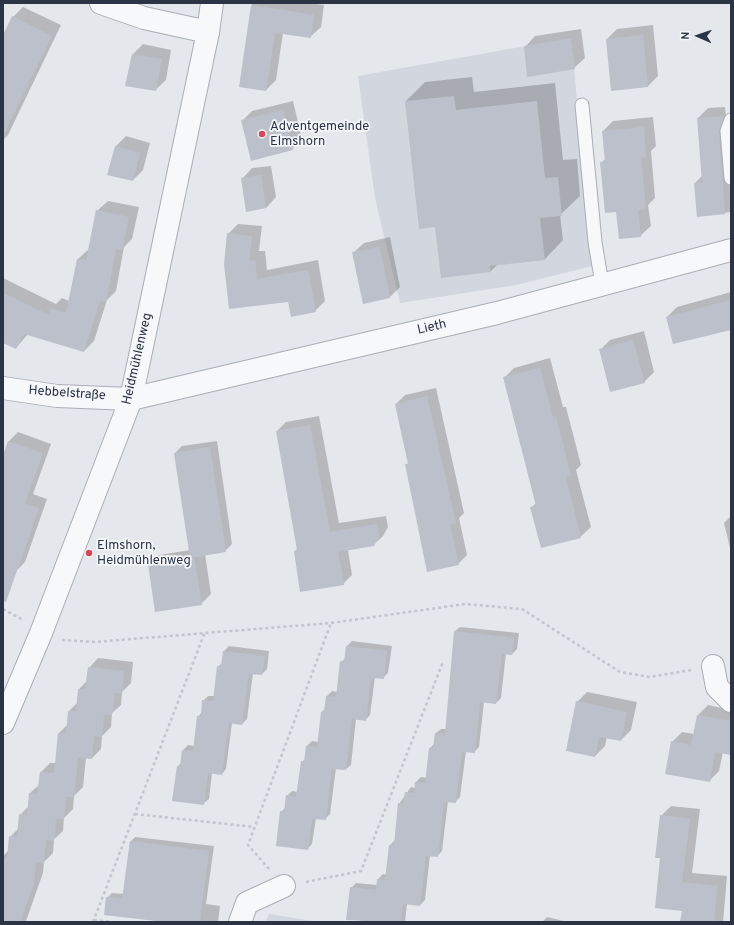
<!DOCTYPE html>
<html>
<head>
<meta charset="utf-8">
<style>
	body { margin:0 }
	#map { position:relative; width:734px; height:925px; overflow:hidden; background:#e4e7ec; font-family:Overpass,sans-serif }
	canvas { display:block }
	.frame { position:absolute; inset:0; border:4px solid #2b3445; pointer-events:none }
	.north { position:absolute; left:678px; top:16px; width:40px; height:40px; -webkit-text-stroke:3px #f4f6f9; paint-order:stroke; rotate:272deg; font-size:11px; font-weight:700; line-height:16px; text-align:center; color:#2b3445 }
	.north::after { content:''; display:block; margin:auto; width:14px; height:18px; background:#2b3445; clip-path:polygon(50% 0,100% 100%,50% 72%,0 100%) }
</style>
</head>
<body>
<div id="map">
<canvas width="734" height="925"></canvas>
<div class="frame"></div>
<div class="north">N</div>
</div>
<script>
const c = document.querySelector('canvas').getContext('2d');
c.lineJoin = 'round';
function fill(path, color) {
  c.fillStyle = color;
  c.fill(path, 'evenodd');
}
function shape(rows) {
  const path = new Path2D();
  for (const r of rows) {
    path.moveTo(r[0], r[1]);
    for (let i = 2; i < r.length; i += 2) path.lineTo(r[i], r[i + 1]);
  }
  return path;
}
function trace(path, color, width, dash) {
  c.strokeStyle = color;
  c.lineWidth = width;
  c.lineCap = dash ? 'butt' : 'round';
  c.setLineDash(dash || []);
  c.stroke(path);
}
function label(font, color, halo, rows, align = 'center') {
  c.font = font + ' Overpass,sans-serif';
  c.lineWidth = 3.5;
  c.setLineDash([]);
  c.textBaseline = 'middle';
  c.strokeStyle = halo;
  c.fillStyle = color;
  for (const [text, x, y, turn = 0] of rows) {
    c.save();
    c.translate(x, y);
    c.rotate((+turn || 0) * Math.PI / 180);
    c.textAlign = isNaN(turn) ? turn : align;
    if (halo) c.strokeText(text, 0, 0);
    c.fillText(text, 0, 0);
    c.restore();
  }
}
const built = shape([
	[571,38,593,266,516,285,400,303,375,198,358,76],
	[269,914,319,922,266,922]
]);
const shadow = shape([
	[252,3,310,3,324,5,321,27,310,37,283,33,276,80,266,90,240,86],
	[23,7,61,25,8,135,3,140,3,37,13,17],
	[653,25,658,76,648,86,612,90,607,39,617,29],
	[581,29,585,58,574,68,525,47,535,36],
	[143,44,171,50,166,80,155,90,133,54],
	[472,77,474,92,555,83,563,160,577,159,580,196,560,215,563,240,545,259,498,264,491,271,436,226,406,101,425,82],
	[293,101,302,139,292,149,242,121,252,111],
	[725,107,731,171,731,212,698,216,695,183,702,176,698,118,708,108],
	[653,117,656,146,651,151,655,198,648,205,651,226,640,236,617,211,601,163,606,158,603,131,613,121],
	[126,136,150,143,143,170,133,180,116,146],
	[271,166,276,197,266,208,242,179,252,168],
	[108,201,139,207,132,239,124,247,116,291,107,300,94,341,84,351,28,334,16,348,3,342,3,278,56,304,62,298,69,301,78,259,89,249,97,211],
	[238,224,262,226,259,251,265,251,267,270,318,260,325,301,315,311,289,301,230,307,228,234],
	[390,237,400,287,390,297,353,253,364,243],
	[731,292,731,332,730,329,667,317,677,307],
	[644,331,654,372,644,382,600,350,610,340],
	[550,358,563,407,566,407,581,465,576,470,591,527,580,537,531,508,537,502,504,378,514,368],
	[436,388,464,513,459,518,467,555,458,564,406,465,409,462,396,404,405,395],
	[319,416,339,523,386,516,388,527,383,536,373,545,348,550,352,575,343,584,295,551,298,548,277,431,286,422],
	[18,432,51,444,33,494,47,499,25,562,16,571,3,567,3,458,9,441],
	[217,441,232,544,225,551,205,554,211,594,201,604,149,565,159,555,190,550,175,453,182,446],
	[731,516,731,552,724,523],
	[460,627,519,633,517,649,512,654,506,653,501,698,496,703,484,702,479,747,474,752,466,751,460,797,455,802,448,801,442,851,437,856,430,855,425,900,420,905,407,904,405,922,373,922,348,919,351,888,356,883,377,885,378,879,383,874,387,875,390,845,395,840,399,804,411,787,415,788,416,782,421,777,427,778,430,748,435,743,436,733,441,729,447,729,455,631],
	[352,641,392,646,388,673,383,678,375,677,370,715,365,720,356,719,351,765,346,769,336,768,330,814,325,819,316,818,312,844,307,849,281,812,285,808,287,796,292,791,298,792,302,762,306,758,307,746,312,741,318,742,322,712,326,708,327,696,332,691,338,692,341,662,346,658,347,646],
	[229,646,269,651,267,669,262,674,253,673,247,719,242,724,232,723,226,769,222,774,212,773,209,799,204,803,178,766,182,762,183,750,188,745,194,746,198,717,202,712,203,701,208,696,215,696,218,667,222,663,224,651],
	[98,658,133,662,131,683,122,692,121,705,112,713,111,727,102,736,101,749,92,758,86,758,83,787,74,796,73,809,64,818,63,831,54,839,53,853,44,862,43,873,26,921,3,922,3,856,9,850,10,837,19,828,20,815,29,806,30,793,39,785,41,772,50,763,56,763,59,733,68,724,69,711,77,703,79,689,87,681,89,668],
	[587,692,637,702,631,730,621,740,607,737,605,746,595,756,577,702],
	[708,705,731,710,731,754,723,752,719,771,709,781,672,742,682,732,694,734,698,715],
	[671,806,700,809,692,873,727,876,723,922,681,922,683,910,661,857,661,816],
	[135,837,214,846,206,904,220,906,218,922,163,922,107,898,112,893,124,894,130,842],
	[547,917,568,922,542,922]
]);
const building = shape([
	[251,5,314,15,311,38,275,33,266,91,239,87],
	[12,16,52,36,3,136,3,35],
	[643,35,648,87,611,91,606,39],
	[571,38,575,69,527,77,524,46],
	[132,54,162,59,156,91,125,86],
	[454,96,456,110,537,101,545,178,558,177,562,216,540,218,545,260,490,266,491,272,441,278,435,227,419,229,405,101],
	[283,110,293,150,251,161,241,120],
	[724,116,719,132,725,214,697,217,694,183,702,182,697,118],
	[644,127,646,157,641,158,646,209,638,210,641,237,619,239,616,212,605,213,600,162,605,162,602,131],
	[115,146,140,153,133,181,107,175],
	[261,175,266,208,246,212,241,178],
	[96,210,129,217,122,250,116,249,106,302,100,301,84,352,24,334,16,349,3,343,3,293,49,315,51,308,66,313,77,259,86,260],
	[227,233,252,236,249,261,255,260,257,279,308,270,316,312,291,317,288,302,229,309,224,264],
	[380,247,390,298,363,304,352,252],
	[731,300,731,330,673,344,666,317],
	[633,340,645,383,610,392,599,349],
	[540,368,553,417,556,416,571,476,566,477,581,538,541,548,530,507,536,506,503,377],
	[427,396,456,523,450,525,459,565,427,572,405,464,408,464,395,404],
	[310,425,330,532,377,524,379,537,374,546,338,552,344,585,300,592,294,551,297,550,276,431],
	[8,441,43,453,25,503,39,508,6,602,3,601,3,455],
	[210,447,226,552,190,558,174,453],
	[194,557,202,605,155,612,148,564],
	[454,631,514,638,512,655,502,654,496,704,480,702,475,753,462,752,456,803,444,802,438,857,426,856,420,906,403,904,401,922,346,920,350,887,376,890,377,879,385,880,389,845,394,845,398,803,403,804,405,792,414,793,415,782,425,783,429,748,433,748,435,733,445,734],
	[346,646,387,651,384,679,371,678,366,721,352,719,346,770,332,769,326,820,312,819,308,850,276,846,280,811,284,812,286,795,296,797,301,761,304,762,306,746,317,747,321,712,324,712,326,696,336,697,340,661,344,662],
	[223,651,265,656,262,675,249,674,242,725,229,723,222,775,208,773,204,805,172,801,177,766,180,766,182,750,193,751,197,716,201,717,202,700,213,701,217,666,221,667],
	[88,667,124,671,122,693,115,693,112,715,104,714,102,737,94,736,92,759,78,758,74,797,66,797,64,819,56,818,54,841,46,840,44,863,36,862,34,883,20,922,3,922,3,859,7,859,9,836,17,837,19,814,27,815,29,793,37,794,40,772,54,773,58,733,66,733,68,711,76,711,78,689,85,689],
	[576,701,627,712,621,741,599,737,595,757,566,751],
	[697,715,731,721,731,755,715,752,710,782,665,774,671,741,691,745],
	[660,815,690,819,682,882,717,886,714,922,680,922,682,911,655,908,660,858,655,858],
	[130,841,209,851,200,922,164,922,104,915,106,897,122,899]
]);
const path = shape([
	[3,609,23,620],
	[62,640,94,642,331,623,465,604,522,609,620,672,650,677,691,670],
	[135,814,254,827],
	[269,869,248,845,331,623],
	[306,882,361,871,443,662],
	[94,920,113,922],
	[93,922,205,632]
]);
const service = shape([
	[582,105,595,242,602,284],
	[731,120,727,131,731,178]
]);
const minor = shape([
	[101,3,144,18,208,32],
	[131,399,497,313,731,250],
	[713,666,717,687,731,701],
	[240,922,247,903,284,886]
]);
const tertiary = shape([
	[3,388,57,396,131,399],
	[3,723,41,633,131,399,208,32,212,3]
]);
const markers = [
	[262,134,4,"#d1495b"],
	[89,553,4,"#d1495b"]
];
const poiNames = [
	["Adventgemeinde",270,127],
	["Elmshorn",270,142],
	["Elmshorn,",97,546],
	["Heidmühlenweg",97,561]
];
const streetNames = [
	["Lieth",432,328,-13],
	["Heidmühlenweg",138,359,-77],
	["Hebbelstraße",67,394,4]
];
fill(built, '#d2d6de');
fill(shadow, '#0003');
fill(building, '#bbc0ca');
trace(service, '#a9aeb7', 15);
trace(minor, '#a9aeb7', 24);
trace(tertiary, '#a9aeb7', 24);
trace(path, '#c2c5cb', 2.5, [3, 3]);
trace(service, '#f7f8fa', 13);
trace(minor, '#f7f8fa', 22);
trace(tertiary, '#f7f8fa', 22);
for (const [x, y, r, color] of markers) {
  const dot = new Path2D();
  dot.arc(x, y, r, 0, 2 * Math.PI);
  c.fillStyle = color;
  c.fill(dot);
  trace(dot, '#f4f6f9', 1.5);
}
label('13px', '#2b3445', '#f4f6f9', poiNames, 'left');
label('13px', '#2b3445', '#f4f6f9', streetNames);
</script>
</body>
</html>
